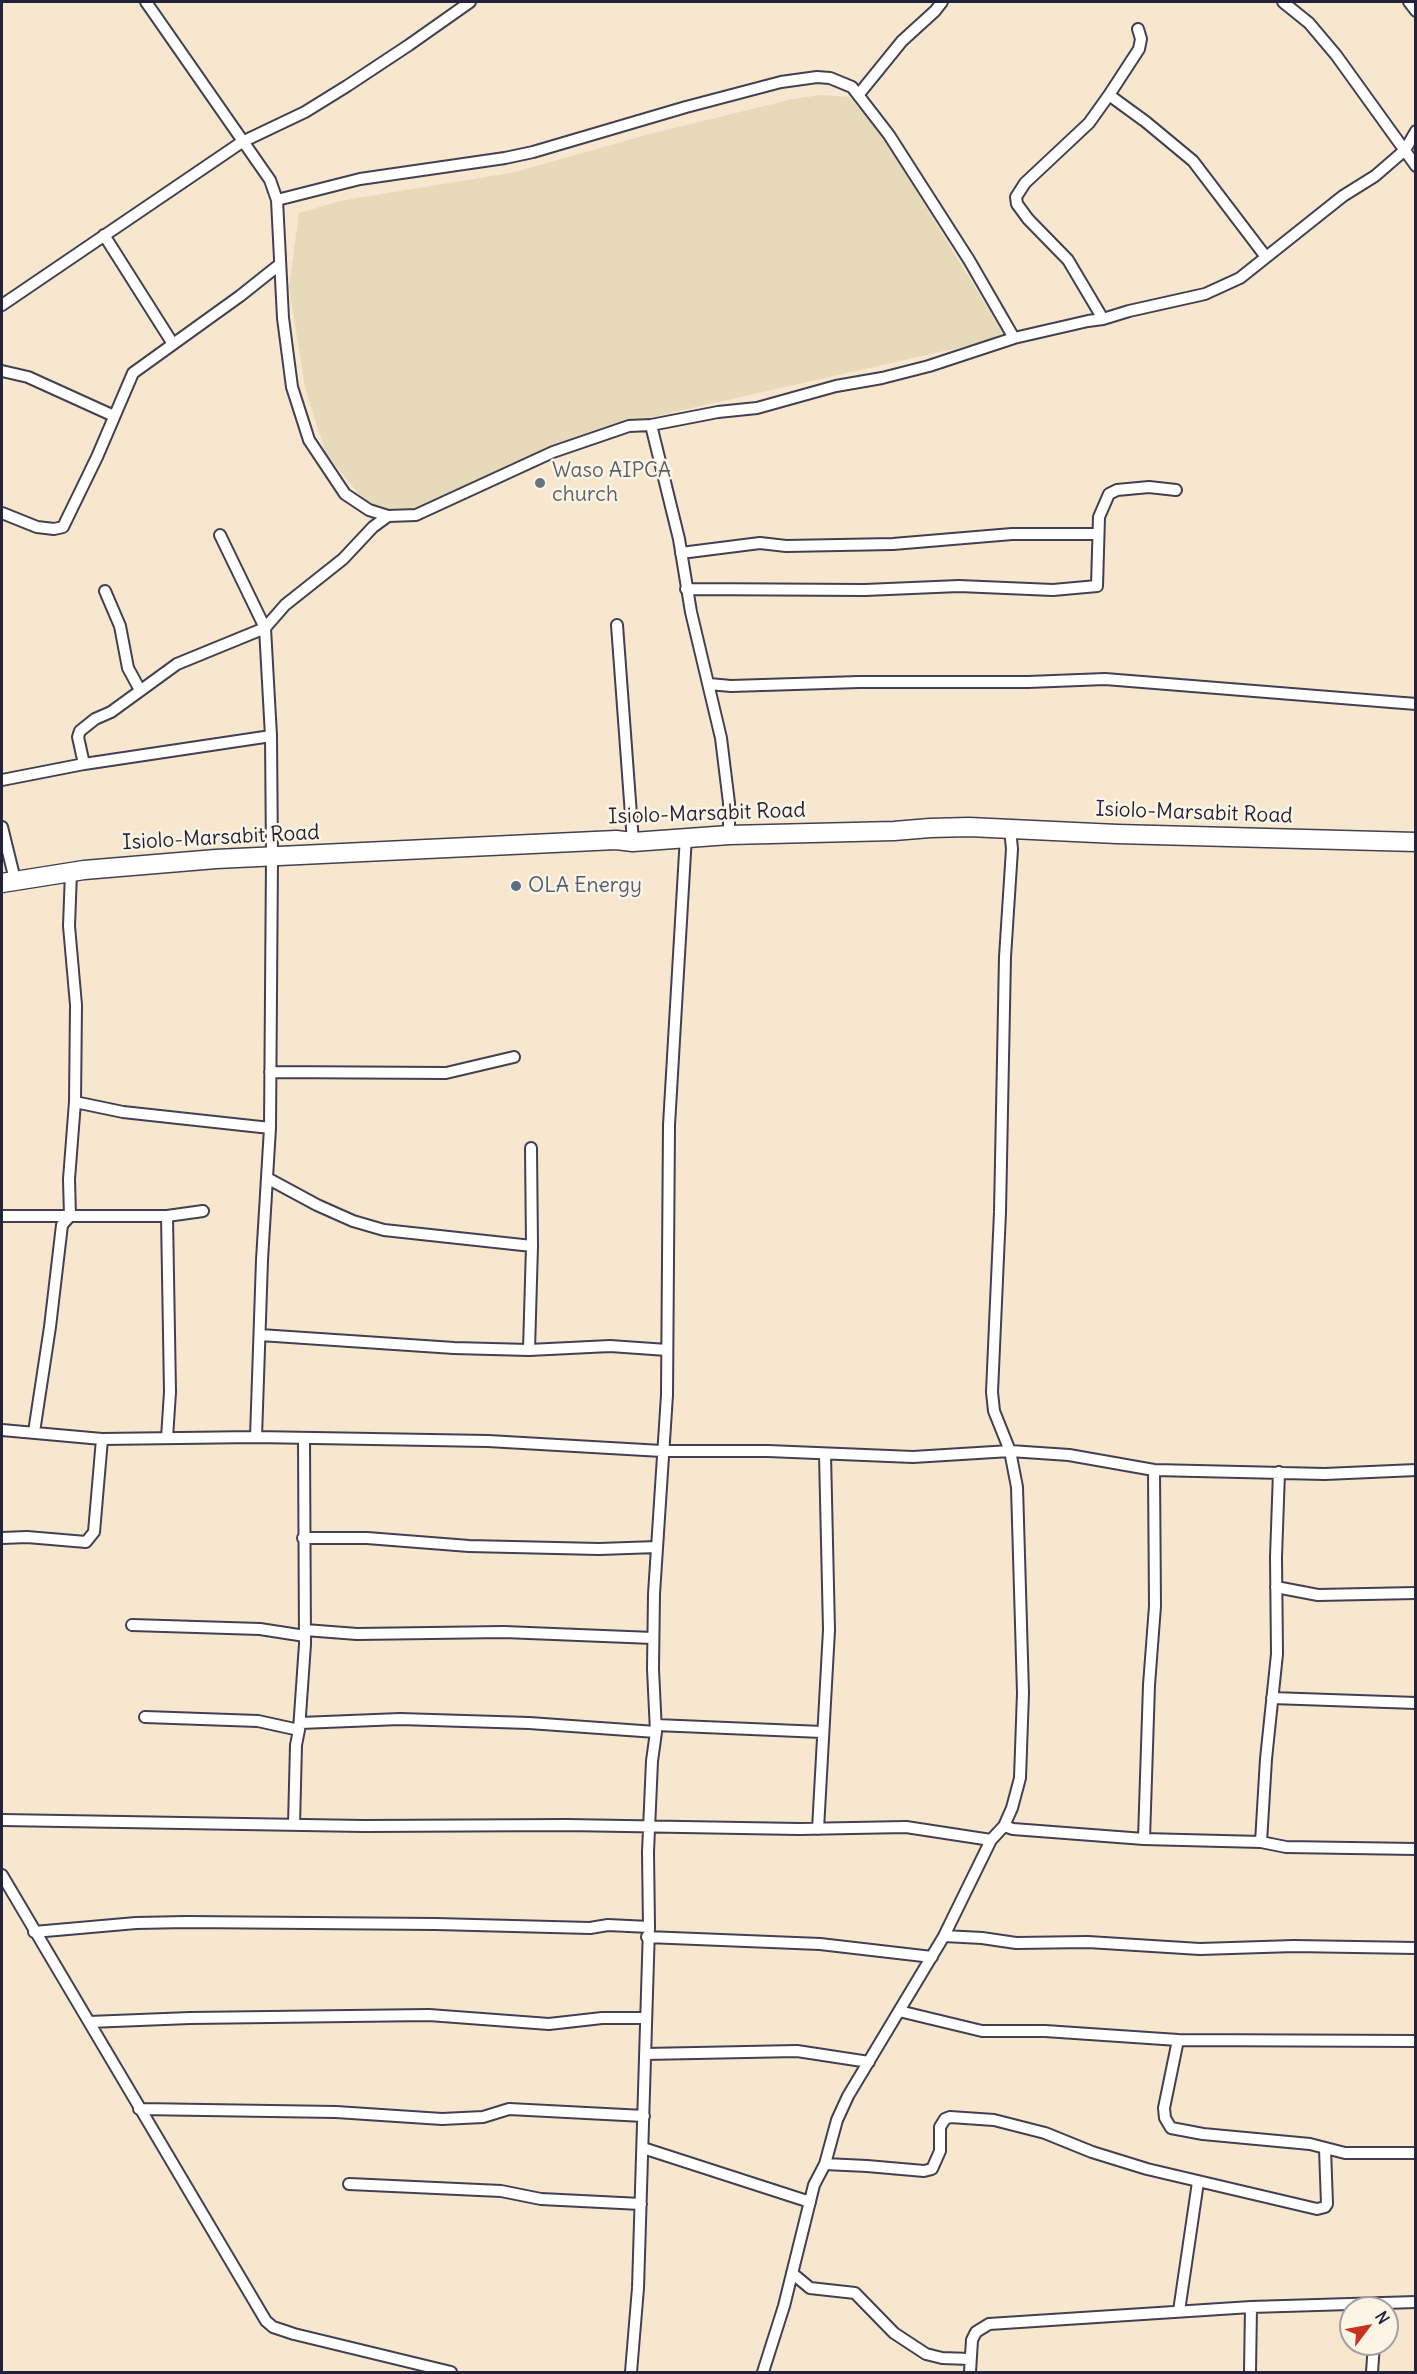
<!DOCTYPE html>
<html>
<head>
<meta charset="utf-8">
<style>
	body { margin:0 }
	#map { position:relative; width:1417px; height:2374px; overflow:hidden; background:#f7e7cf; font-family:Delius,sans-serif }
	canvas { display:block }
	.frame { position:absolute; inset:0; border:3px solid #22223b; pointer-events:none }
	.north { position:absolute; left:1339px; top:2296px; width:60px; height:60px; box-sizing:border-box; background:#fcf5e5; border:2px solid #a5a1a1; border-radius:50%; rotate:58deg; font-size:16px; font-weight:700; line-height:24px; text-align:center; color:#22223b }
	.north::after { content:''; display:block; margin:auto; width:21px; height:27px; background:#c8321e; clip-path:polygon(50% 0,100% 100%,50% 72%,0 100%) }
</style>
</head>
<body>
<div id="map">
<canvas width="1417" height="2374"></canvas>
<div class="frame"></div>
<div class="north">N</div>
</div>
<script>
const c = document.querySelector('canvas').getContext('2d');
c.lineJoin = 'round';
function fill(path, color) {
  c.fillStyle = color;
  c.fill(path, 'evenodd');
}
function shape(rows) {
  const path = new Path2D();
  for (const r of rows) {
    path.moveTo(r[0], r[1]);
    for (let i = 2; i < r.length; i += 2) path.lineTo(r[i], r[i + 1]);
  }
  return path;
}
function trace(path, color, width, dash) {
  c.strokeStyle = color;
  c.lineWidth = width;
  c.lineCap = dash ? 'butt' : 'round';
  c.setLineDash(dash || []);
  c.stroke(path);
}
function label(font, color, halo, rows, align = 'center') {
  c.font = font + ' Delius,sans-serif';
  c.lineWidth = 5;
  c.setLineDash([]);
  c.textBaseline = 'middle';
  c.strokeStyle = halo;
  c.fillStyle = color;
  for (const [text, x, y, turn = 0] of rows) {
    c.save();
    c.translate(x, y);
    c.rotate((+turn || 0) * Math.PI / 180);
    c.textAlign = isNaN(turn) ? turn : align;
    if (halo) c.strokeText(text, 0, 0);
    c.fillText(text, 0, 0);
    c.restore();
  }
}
const built = shape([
	[820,95,849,97,880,132,1003,333,984,342,599,429,430,516,390,522,361,497,326,454,305,388,289,287,299,213,340,201,515,172,650,134,793,99]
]);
const street = shape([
	[146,2,270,180,277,200,283,318,292,387,309,440,345,494,369,510,388,516,416,515,553,452,629,426,651,425,718,412,757,408,836,386,882,378,929,366,1014,338,1088,321,1103,319,1129,311,1205,294,1240,278,1343,196,1375,176,1405,150,1416,131],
	[1283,2,1309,23,1336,55,1416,166],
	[1409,2,1416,11],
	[859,94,902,41,935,11,942,2],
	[1109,95,1146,122,1193,161,1266,257],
	[277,200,360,179,505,158,533,152,686,107,781,82,817,77,830,78,852,87,889,135,969,260,1014,338],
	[104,235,173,344],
	[2,305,242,142,305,112,347,86,409,45,470,2],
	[1103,319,1068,260,1028,219,1017,204,1016,197,1025,183,1089,123,1109,95,1139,49,1141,39,1138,29],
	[2,371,28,377,114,416],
	[651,425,679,539,691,612,721,738,729,803,729,835],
	[2,513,37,527,54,529,63,527,97,457,133,373,240,296,279,265],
	[220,535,265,628,271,736,272,857,270,1128,262,1260,256,1437],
	[681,553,760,543,786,546,893,544,1012,534,1097,534],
	[686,589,865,590,959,586,1053,590,1097,586,1099,517,1109,494,1117,490,1149,487,1176,490],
	[105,591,120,626,128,668,140,690],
	[617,625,633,842],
	[709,684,731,686,859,682,1028,682,1105,679,1416,704],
	[84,764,78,737,80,731,95,719,111,712,177,664,265,628,285,605,343,559,373,527,388,516],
	[2,780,84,764,271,736],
	[2,827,15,880],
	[270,1072,446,1073,514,1057],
	[75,1102,123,1112,270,1128],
	[267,1178,317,1205,353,1221,384,1230,532,1246],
	[2,1216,167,1216,203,1211],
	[167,1216,170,1392,167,1438],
	[260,1335,454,1348,529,1350,610,1346,667,1350],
	[529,1350,532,1246,531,1148],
	[2,1430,102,1439,256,1437,488,1441,662,1451,768,1451,913,1457,1010,1451,1069,1455,1154,1470,1325,1474,1416,1470],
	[34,1432,50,1327,62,1225,70,1216,69,1179,75,1102,76,1005,69,926,71,872],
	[2,1538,27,1537,86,1542,94,1532,102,1439],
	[303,1538,367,1538,469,1546,599,1549,657,1547],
	[1276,1587,1318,1595,1416,1593],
	[132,1625,260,1629,305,1636],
	[305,1630,357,1634,504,1632,653,1638],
	[1272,1698,1416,1703],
	[145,1717,258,1721,299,1730],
	[300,1723,400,1719,529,1723,656,1732],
	[656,1725,822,1732],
	[2,1820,364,1826,567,1825,799,1829,906,1827,991,1840],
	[294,1825,296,1745,299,1730,305,1644,304,1438],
	[1004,1826,1013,1829,1144,1839,1261,1842,1286,1847,1416,1849],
	[818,1829,829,1630,825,1454],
	[1144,1839,1149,1685,1155,1606,1154,1470],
	[1261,1842,1266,1759,1277,1654,1276,1557,1279,1472],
	[2,1875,266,2321,273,2327,294,2334,451,2372],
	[34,1932,136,1923,186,1922,436,1924,590,1928,608,1925,649,1927],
	[944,1936,982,1938,1016,1943,1088,1942,1200,1949,1294,1946,1416,1948],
	[647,1937,820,1944,932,1957],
	[899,2011,982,2031,1045,2031,1178,2040,1416,2041],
	[89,2022,190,2018,429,2015,549,2024,602,2018,646,2018],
	[1178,2040,1164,2108,1165,2118,1171,2128,1203,2134,1310,2144,1345,2153,1416,2153],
	[645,2054,797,2051,869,2062],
	[139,2109,336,2112,442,2119,483,2117,509,2109,644,2116],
	[643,2148,810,2202],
	[825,2164,867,2166,924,2171,932,2169,940,2151,940,2127,945,2119,950,2117,994,2120,1045,2133,1092,2152,1147,2169,1317,2209,1325,2207,1327,2204,1325,2149],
	[349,2184,501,2191,541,2199,641,2204],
	[792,2273,810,2288,855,2293,894,2333,926,2354,942,2358,970,2359],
	[1179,2311,1198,2182],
	[631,2372,638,2288,649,1927,648,1852,652,1761,656,1732,653,1669,654,1594,667,1395,669,1125,686,836],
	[763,2372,784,2306,814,2185,825,2164,837,2120,848,2096,944,1936,991,1840,1004,1826,1012,1808,1020,1778,1023,1693,1017,1487,1010,1451,994,1411,992,1392,1000,1212,1005,957,1012,849,1010,829],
	[970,2372,972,2340,976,2332,989,2324,1251,2307,1416,2302],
	[1250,2372,1251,2307],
	[1372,2372,1374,2344]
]);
const highway = shape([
	[2,883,84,870,216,859,616,840,633,842,729,835,894,831,930,828,969,827,1117,834,1416,842]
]);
const markers = [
	[540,483,6,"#6b7280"],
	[516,886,6,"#5c6f8a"]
];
const worshipNames = [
	["Waso AIPCA",552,471],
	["church",552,495]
];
const streetNames = [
	["Isiolo-Marsabit Road",1194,813,2],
	["Isiolo-Marsabit Road",707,814,-2],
	["Isiolo-Marsabit Road",221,838,-3]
];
const serviceNames = [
	["OLA Energy",528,886]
];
fill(built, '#e6daba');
trace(street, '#424051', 14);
trace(highway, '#424051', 21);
trace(street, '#fff', 10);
trace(highway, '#fff', 18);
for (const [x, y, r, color] of markers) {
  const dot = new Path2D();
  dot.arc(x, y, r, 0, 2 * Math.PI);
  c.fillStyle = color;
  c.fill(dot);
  trace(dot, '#fcf5e5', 2);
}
label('21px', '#5b616d', '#fcf5e5', worshipNames, 'left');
label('21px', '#22223b', '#fcf5e5', streetNames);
label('21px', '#4e5e75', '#fcf5e5', serviceNames, 'left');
</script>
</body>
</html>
